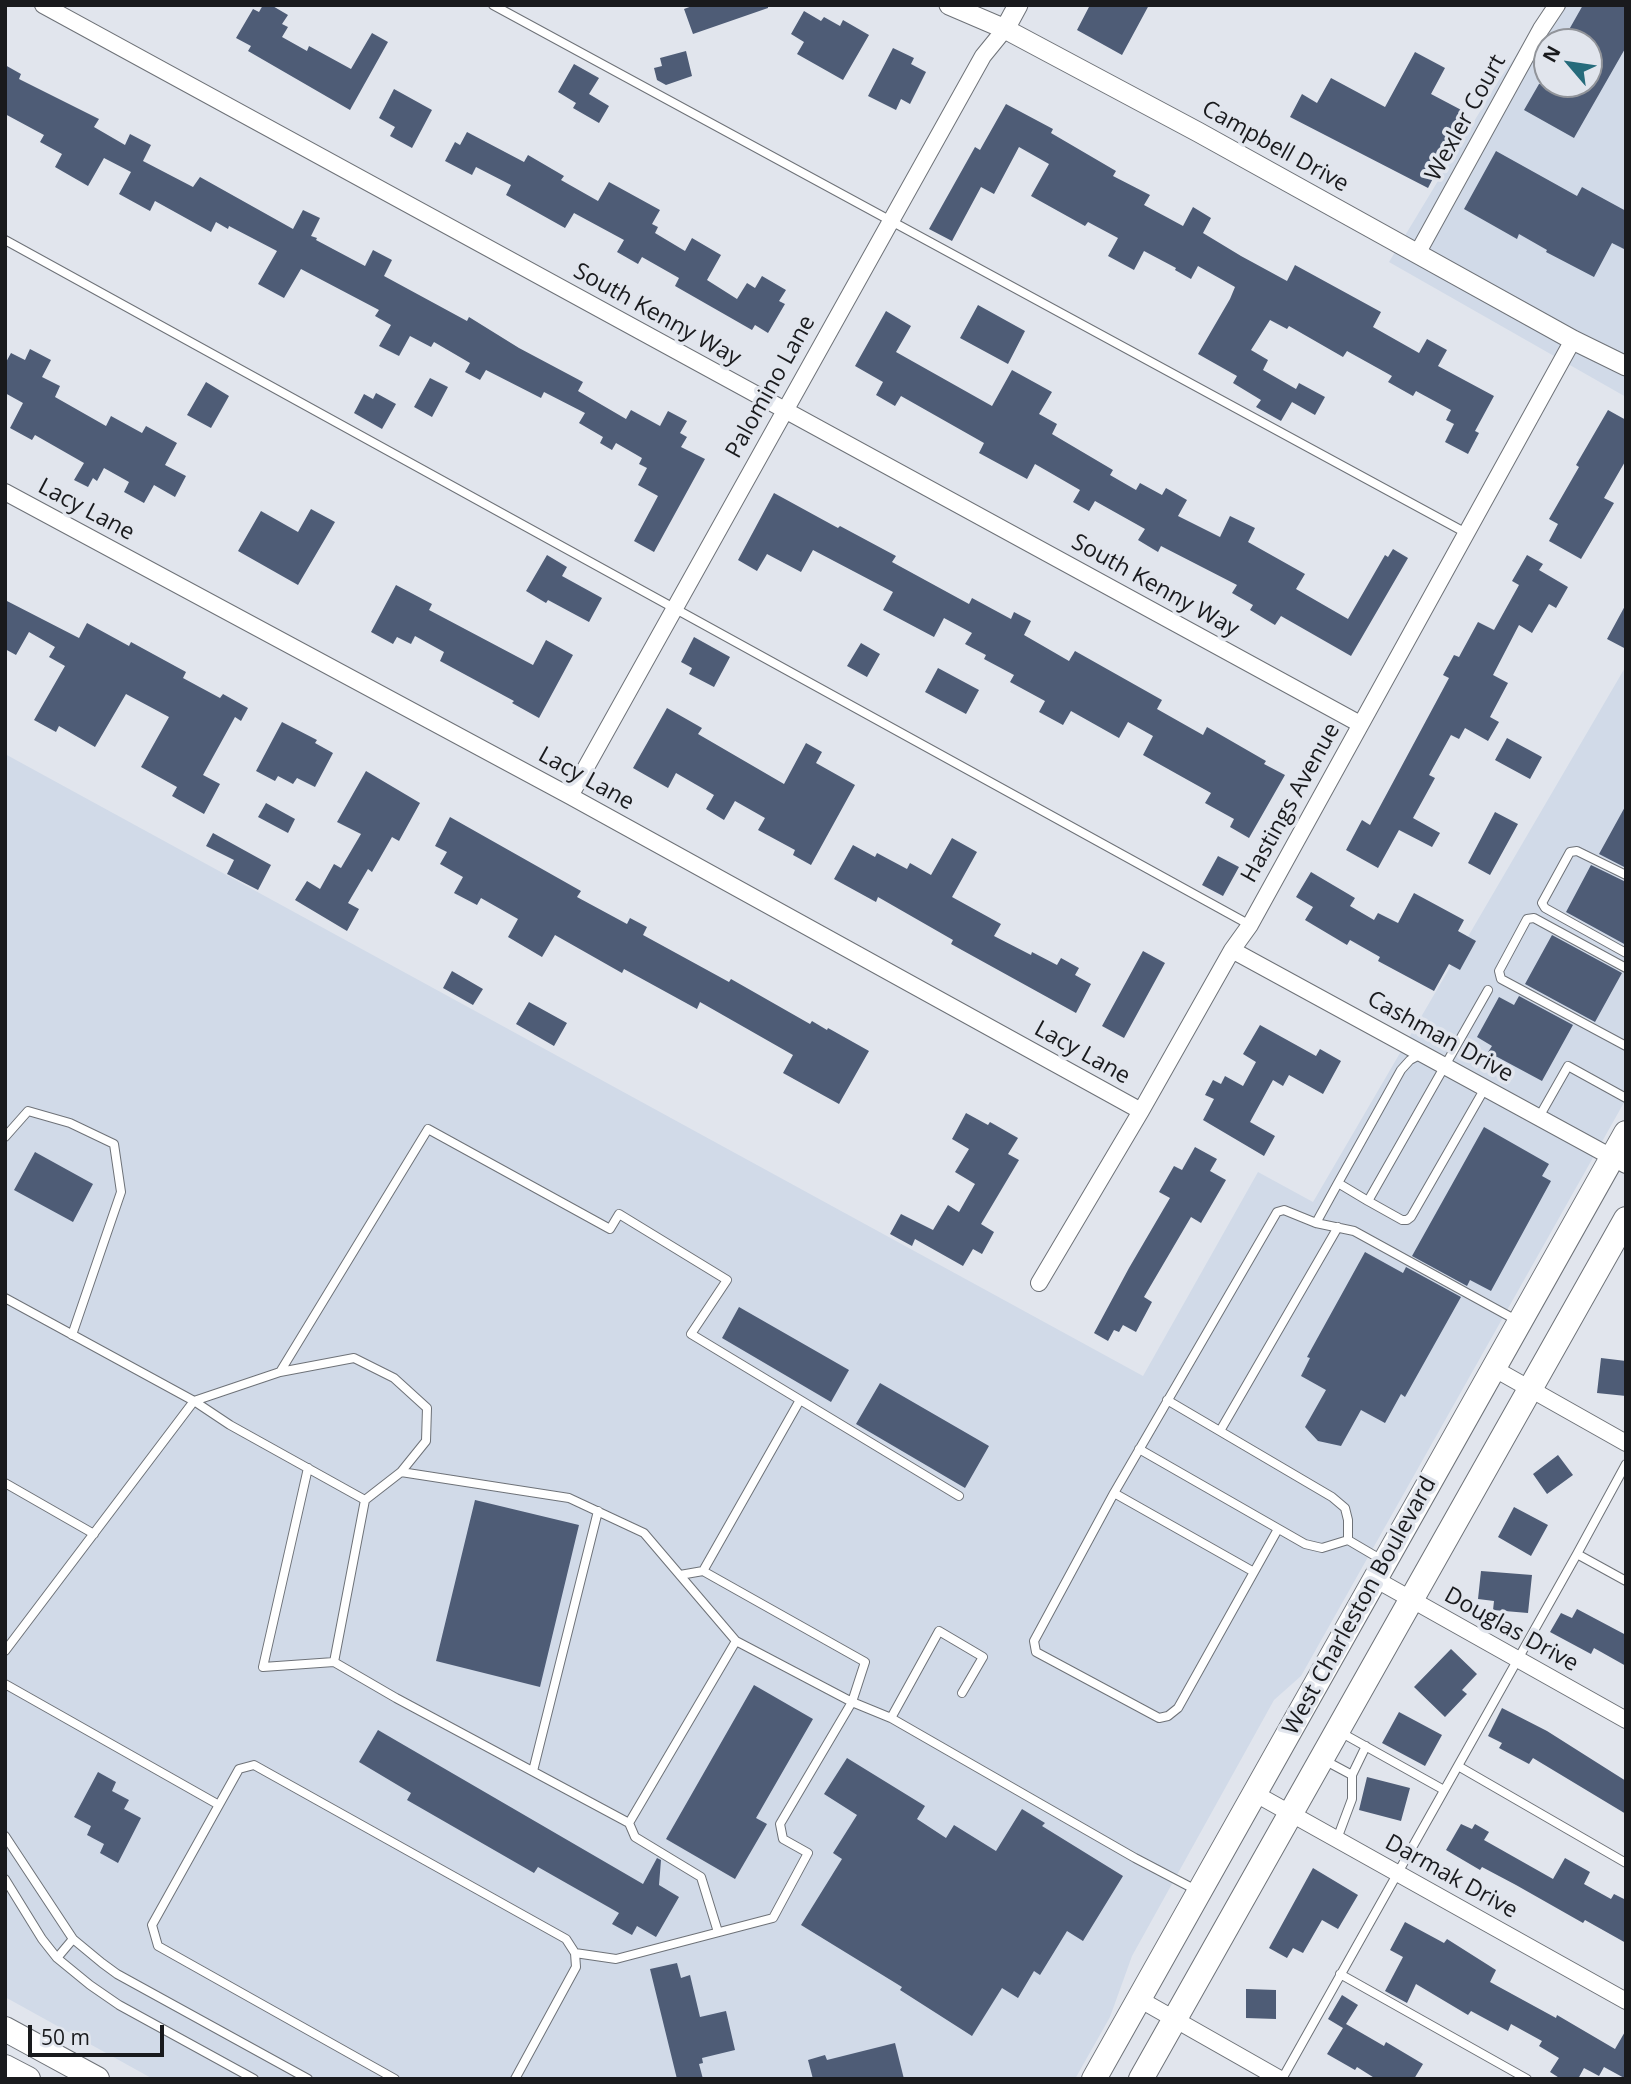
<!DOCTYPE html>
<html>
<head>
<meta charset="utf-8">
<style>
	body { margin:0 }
	#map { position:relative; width:1631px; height:2084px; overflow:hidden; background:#e1e5ed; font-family:"Open Sans",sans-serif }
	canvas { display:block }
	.frame { position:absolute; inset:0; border:7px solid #191a1d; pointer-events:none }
	.north { position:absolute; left:1533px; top:28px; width:70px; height:70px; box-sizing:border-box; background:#e1e5ed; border:2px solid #91949a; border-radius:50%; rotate:299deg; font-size:19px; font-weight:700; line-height:28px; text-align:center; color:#191a1d }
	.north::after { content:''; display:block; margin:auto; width:24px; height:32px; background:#266b7b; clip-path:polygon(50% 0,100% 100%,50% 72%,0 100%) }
	.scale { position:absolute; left:28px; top:2025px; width:136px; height:32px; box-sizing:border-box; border:4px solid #191a1d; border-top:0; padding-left:9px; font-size:21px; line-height:24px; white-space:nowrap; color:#191a1d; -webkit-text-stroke:5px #e1e5ed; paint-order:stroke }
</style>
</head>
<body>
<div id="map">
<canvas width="1631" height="2084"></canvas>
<div class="frame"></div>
<div class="north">N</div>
<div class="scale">50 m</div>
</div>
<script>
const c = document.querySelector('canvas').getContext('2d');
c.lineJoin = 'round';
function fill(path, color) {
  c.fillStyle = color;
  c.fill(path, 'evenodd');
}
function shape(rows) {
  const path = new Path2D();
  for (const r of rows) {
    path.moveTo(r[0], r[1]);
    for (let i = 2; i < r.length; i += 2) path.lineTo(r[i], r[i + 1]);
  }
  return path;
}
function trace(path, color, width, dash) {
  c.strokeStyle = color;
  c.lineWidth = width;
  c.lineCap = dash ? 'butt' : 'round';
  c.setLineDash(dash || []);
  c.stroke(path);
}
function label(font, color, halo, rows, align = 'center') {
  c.font = font + ' "Open Sans",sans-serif';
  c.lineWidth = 7;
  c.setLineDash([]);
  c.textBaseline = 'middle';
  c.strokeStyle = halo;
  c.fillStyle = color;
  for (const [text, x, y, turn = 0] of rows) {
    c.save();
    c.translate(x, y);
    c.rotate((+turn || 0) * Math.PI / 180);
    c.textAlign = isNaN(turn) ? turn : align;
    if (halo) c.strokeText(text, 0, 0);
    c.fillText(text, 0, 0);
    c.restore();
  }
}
const built = shape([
	[1551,5,1626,5,1626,397,1389,262,1499,80],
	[1547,42,1589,42,1589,84,1547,84],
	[1626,666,1626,1099,1301,1676,1274,1700,1132,1956,1110,2017,1075,2079,153,2079,5,1997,5,754,1143,1376,1258,1172,1313,1202]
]);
const building = shape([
	[263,5,271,5,288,15,282,24,288,27,282,37,307,51,309,46,351,69,372,33,388,42,350,110,248,51,251,46,236,38,253,9,259,12],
	[695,5,768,5,768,8,693,34,684,9],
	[1090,5,1149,5,1122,55,1077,30],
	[1583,5,1626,5,1626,47,1574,138,1524,110,1539,84,1589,84,1589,42,1562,42],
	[804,11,821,21,824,17,840,26,843,20,869,35,843,80,797,54,804,42,791,34],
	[893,48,914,58,911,64,926,72,910,104,901,99,896,110,868,96],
	[686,51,692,76,666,85,657,80,654,68,662,66,660,58],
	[1415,52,1445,68,1431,94,1467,113,1428,188,1290,117,1302,94,1317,103,1331,78,1385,107],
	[574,64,599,78,589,94,609,106,599,123,573,108,576,103,558,92],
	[5,65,21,74,19,79,99,119,94,127,125,145,130,134,151,145,143,161,193,187,200,177,293,229,303,210,320,218,311,236,317,238,316,240,365,266,373,250,392,260,384,276,467,321,469,317,519,348,583,382,578,391,626,419,631,410,660,426,668,411,687,421,680,433,687,437,681,447,705,459,654,552,634,541,658,496,638,485,647,468,639,464,642,458,616,443,612,450,600,443,603,437,579,423,585,413,544,392,541,398,486,370,480,380,465,372,470,363,434,342,431,347,410,336,399,356,379,346,391,325,375,316,379,310,301,269,284,298,258,284,277,251,229,226,228,229,216,222,211,232,155,201,150,211,119,194,131,172,104,158,88,186,55,167,62,154,40,142,44,135,5,114],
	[394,89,432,110,412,148,390,136,395,127,379,118],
	[1006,104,1053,129,1051,133,1116,171,1113,176,1150,195,1144,205,1183,226,1193,207,1211,218,1203,233,1241,256,1287,281,1295,265,1381,312,1373,327,1419,353,1427,339,1447,350,1438,366,1494,396,1475,431,1479,433,1468,454,1445,442,1454,424,1446,420,1451,410,1416,391,1413,396,1388,382,1392,376,1347,351,1343,357,1289,326,1287,329,1270,320,1251,350,1268,360,1263,370,1296,389,1299,383,1325,397,1315,415,1292,402,1281,421,1256,407,1261,400,1233,383,1237,376,1198,354,1230,299,1235,287,1198,266,1191,279,1175,270,1176,268,1144,251,1134,270,1108,256,1118,238,1088,222,1085,226,1031,196,1049,164,1019,147,994,194,981,187,952,241,929,229,975,147,980,150],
	[467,132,524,162,528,155,564,176,561,180,598,201,609,182,660,210,652,224,658,227,655,233,685,251,692,238,721,255,707,280,737,299,747,283,755,288,762,276,786,290,779,301,785,304,768,333,755,325,752,330,675,286,679,278,642,257,638,264,617,252,624,240,574,213,565,228,506,195,511,185,476,167,472,175,445,161,455,142,460,145],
	[1496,151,1577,196,1582,187,1626,211,1626,250,1612,243,1594,277,1546,252,1547,250,1519,234,1517,239,1464,209],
	[978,305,1025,331,1008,364,960,338],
	[886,311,911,326,896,352,992,406,1012,370,1052,392,1039,414,1057,424,1052,434,1113,470,1110,475,1136,490,1140,483,1162,495,1166,488,1187,500,1178,516,1220,537,1230,516,1255,528,1248,542,1305,574,1296,589,1348,619,1385,555,1388,557,1393,549,1408,558,1351,656,1281,616,1275,625,1250,610,1253,605,1232,593,1237,585,1161,546,1158,552,1138,540,1145,529,1095,501,1089,511,1073,502,1080,490,1035,464,1027,479,979,453,984,443,901,396,895,406,876,395,883,382,855,366],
	[30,349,51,360,42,377,60,386,55,397,106,426,111,416,142,433,146,426,177,443,165,465,186,476,175,497,154,485,144,503,124,492,129,482,104,468,97,481,93,478,88,487,74,480,84,463,35,435,32,440,10,428,23,403,5,393,5,364,11,353,25,360],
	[430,378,448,387,432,417,414,407],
	[206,382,229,396,211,428,187,415],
	[376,393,396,404,382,429,354,413,364,394,373,399],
	[1608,410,1626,420,1626,460,1604,498,1614,503,1581,559,1549,541,1558,524,1549,519,1579,467,1576,465],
	[774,493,838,528,840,526,896,556,892,562,969,604,972,598,1011,619,1014,612,1031,621,1024,635,1069,661,1075,651,1162,700,1157,709,1203,735,1207,727,1266,761,1264,764,1285,775,1249,838,1230,827,1234,819,1205,803,1211,793,1143,755,1153,736,1128,722,1119,738,1071,711,1063,725,1039,712,1045,701,1010,682,1014,675,984,659,986,655,965,644,972,633,944,618,934,637,883,610,893,592,813,550,801,572,767,554,757,571,738,560],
	[311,509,335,522,298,585,238,551,261,511,298,532],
	[547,555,567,567,562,576,602,598,589,622,548,600,546,603,526,591],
	[1527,555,1543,564,1539,570,1568,587,1556,608,1549,604,1532,633,1519,625,1493,675,1508,683,1490,717,1499,722,1488,741,1465,728,1459,739,1451,735,1429,775,1435,778,1413,818,1440,833,1432,847,1399,830,1378,868,1346,850,1362,820,1370,825,1449,678,1443,675,1454,655,1459,657,1478,622,1494,630,1519,585,1512,581],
	[396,585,432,604,429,610,533,665,546,640,573,655,539,718,512,703,514,701,440,661,444,652,415,636,411,644,397,637,393,644,371,632],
	[5,600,79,638,87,623,129,646,131,642,186,672,183,678,220,698,223,694,248,708,241,721,235,717,203,775,220,784,204,814,172,796,177,787,141,767,169,717,126,694,95,747,59,726,56,732,34,720,65,666,49,657,55,647,29,632,16,655,5,649],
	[1626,604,1626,649,1607,639],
	[694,637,730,657,714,687,689,674,692,668,681,662],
	[861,643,880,654,867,677,847,666],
	[938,668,979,690,966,714,925,692],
	[667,708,702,728,698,734,784,784,806,743,822,752,816,763,855,785,811,865,793,855,795,850,758,830,765,818,735,801,724,820,706,809,714,795,676,773,668,788,633,768],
	[282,722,317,740,315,743,333,753,315,787,297,778,293,784,278,776,275,781,256,771],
	[1507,738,1542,757,1530,779,1495,760],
	[366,771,420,803,399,841,392,837,372,872,368,869,348,903,359,909,347,931,295,900,307,881,320,889,334,864,341,868,361,834,337,822],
	[266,803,295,819,288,833,258,817],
	[1626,805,1626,868,1599,854],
	[1495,812,1518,824,1490,875,1468,863],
	[450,817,581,891,577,897,627,924,630,918,647,927,643,935,729,982,731,979,810,1024,812,1021,827,1030,828,1028,869,1051,839,1104,783,1073,793,1055,700,1002,697,1009,624,969,622,973,555,935,542,957,508,937,518,919,481,898,477,905,454,893,463,877,440,864,447,852,435,846],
	[213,833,271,865,258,890,227,874,234,860,206,846],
	[952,838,977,852,952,897,1001,924,994,936,1031,955,1032,952,1057,965,1061,958,1079,968,1075,975,1091,984,1076,1013,951,944,953,940,878,897,876,902,834,879,853,845,875,857,877,853,907,869,910,863,931,875],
	[1218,856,1239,867,1223,896,1202,885],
	[1591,865,1626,882,1626,945,1566,912],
	[1311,872,1355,898,1350,906,1374,920,1378,913,1398,923,1414,893,1464,920,1458,931,1476,941,1460,970,1449,964,1434,991,1378,961,1380,957,1350,940,1347,945,1305,920,1313,907,1296,897],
	[1552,935,1622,973,1595,1022,1525,984],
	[1143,951,1165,963,1124,1038,1102,1026],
	[452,971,483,989,473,1005,443,988],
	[1519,996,1573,1025,1542,1081,1488,1052,1492,1046,1477,1037,1499,997,1514,1005],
	[529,1002,567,1023,554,1046,516,1024],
	[1260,1025,1316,1056,1320,1049,1341,1061,1323,1094,1289,1075,1283,1086,1273,1080,1250,1122,1275,1136,1264,1156,1203,1120,1214,1099,1205,1095,1213,1080,1221,1084,1225,1076,1243,1086,1256,1062,1243,1054],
	[966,1113,988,1125,990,1122,1018,1138,1008,1154,1019,1160,981,1224,994,1232,982,1254,973,1249,963,1266,915,1239,912,1246,890,1234,901,1214,933,1230,948,1205,959,1212,975,1184,955,1172,969,1149,952,1139],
	[1484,1127,1549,1164,1542,1176,1551,1181,1491,1291,1470,1280,1467,1286,1412,1256],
	[1195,1147,1217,1159,1210,1171,1226,1180,1201,1223,1191,1217,1144,1297,1152,1302,1136,1332,1123,1325,1119,1332,1114,1330,1108,1341,1094,1333,1129,1268,1170,1198,1159,1192,1174,1166,1182,1170],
	[35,1152,93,1184,73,1222,14,1190],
	[1365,1252,1403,1273,1406,1267,1461,1297,1405,1397,1401,1394,1385,1423,1361,1410,1341,1446,1318,1441,1305,1427,1326,1390,1301,1376,1310,1358,1307,1357],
	[739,1307,849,1370,831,1402,722,1338],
	[1601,1358,1626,1361,1626,1396,1597,1393],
	[880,1383,989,1446,965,1488,856,1424],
	[1558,1455,1573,1475,1547,1494,1533,1474],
	[475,1500,579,1525,540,1687,436,1661],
	[1514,1507,1548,1525,1531,1556,1498,1537],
	[1481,1571,1532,1575,1528,1613,1493,1610,1494,1601,1478,1599],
	[1577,1609,1626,1635,1626,1666,1594,1648,1591,1654,1550,1632,1561,1613,1572,1618],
	[1451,1649,1477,1674,1462,1690,1467,1694,1445,1717,1414,1687],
	[754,1685,813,1719,756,1818,767,1824,735,1879,666,1839],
	[1502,1708,1547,1731,1626,1781,1626,1814,1533,1758,1529,1764,1499,1748,1502,1743,1488,1736],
	[1399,1712,1442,1735,1425,1766,1382,1743],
	[378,1730,643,1884,657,1858,661,1860,659,1885,679,1897,656,1937,637,1926,632,1935,612,1924,619,1913,538,1867,534,1873,407,1800,411,1793,359,1762],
	[847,1758,925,1806,917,1819,946,1838,954,1825,996,1851,1022,1809,1045,1823,1042,1826,1123,1876,1083,1941,1067,1931,1040,1975,1034,1971,1018,1998,1002,1988,972,2036,900,1990,902,1987,801,1925,842,1859,833,1853,857,1815,824,1794],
	[98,1772,116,1782,112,1791,129,1800,124,1809,141,1818,118,1863,100,1853,104,1844,87,1835,91,1826,74,1817],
	[1367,1777,1410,1788,1401,1821,1359,1810],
	[1461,1824,1472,1829,1475,1824,1489,1832,1484,1840,1553,1879,1565,1858,1590,1872,1584,1884,1611,1899,1614,1894,1626,1900,1626,1943,1585,1920,1583,1923,1516,1885,1482,1867,1480,1870,1446,1850],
	[1313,1868,1358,1895,1338,1929,1322,1920,1303,1953,1293,1948,1287,1958,1269,1948],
	[1405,1922,1444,1943,1447,1939,1496,1970,1490,1982,1556,2018,1557,2015,1615,2049,1626,2030,1626,2079,1604,2067,1599,2076,1584,2068,1578,2079,1561,2079,1550,2072,1559,2058,1539,2046,1542,2041,1511,2024,1508,2031,1471,2011,1468,2015,1416,1984,1407,2003,1385,1991,1403,1957,1390,1950],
	[677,1963,681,1978,690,1975,700,2017,726,2011,735,2050,702,2058,703,2063,699,2064,703,2079,677,2079,650,1969],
	[1246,1989,1276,1990,1276,2019,1246,2018],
	[1342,1995,1358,2005,1346,2024,1384,2046,1386,2042,1423,2064,1414,2079,1376,2079,1357,2067,1355,2070,1327,2054,1343,2028,1328,2019],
	[895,2043,904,2079,813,2079,808,2060,825,2055,827,2060]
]);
const service = shape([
	[493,5,1468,534],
	[5,240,1250,925],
	[1626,875,1577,851,1570,852,1542,903,1545,908,1626,953],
	[1626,968,1534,918,1527,919,1499,971,1501,979,1626,1046],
	[1485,1088,1411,1217,1407,1220,1402,1220,1368,1201,1488,990],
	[1539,1117,1568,1066,1626,1098],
	[5,1137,28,1111,70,1123,114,1144,121,1192,72,1335],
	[1338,1183,1401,1070,1410,1060,1423,1053],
	[1316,1223,1354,1231,1516,1320],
	[5,1298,194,1401,230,1425,365,1500,334,1662,396,1698,629,1823,736,1641,852,1702,891,1718,939,1631,983,1657,962,1693],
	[280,1372,354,1358,394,1378,427,1408,426,1441,401,1472],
	[1167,1400,1332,1497,1345,1508,1348,1520,1348,1540],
	[1220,1431,1338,1227],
	[1139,1449,1305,1544,1322,1548,1348,1540,1382,1560],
	[308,1468,263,1667,334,1662],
	[5,1483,94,1534],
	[1114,1493,1254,1572],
	[365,1500,401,1472,569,1498,644,1533,736,1641],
	[1278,1529,1178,1708,1168,1716,1159,1718,1036,1652,1034,1641,1114,1493,1277,1212,1284,1210,1316,1223,1338,1183,1368,1201],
	[1577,1554,1626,1581],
	[680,1575,703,1571,800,1400],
	[5,1651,194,1401,280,1372,428,1129,610,1229,619,1214,727,1280,691,1334,959,1496],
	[5,1684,219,1805],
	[891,1718,1135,1858,1196,1890],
	[1340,1732,1444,1790],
	[1324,1760,1352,1775,1352,1799,1337,1839],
	[1458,1766,1626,1863],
	[533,1771,598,1511],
	[1352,1775,1366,1746],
	[629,1823,635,1837,701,1877,718,1932],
	[5,1836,73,1939,102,1963,117,1974,308,2079],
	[5,1879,42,1939,57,1958,90,1985,119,2005,254,2079],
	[575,1953,616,1959,773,1918,808,1853,783,1839,780,1824,852,1702,865,1662,703,1571],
	[57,1958,73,1939],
	[1340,1974,1527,2079],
	[395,2079,158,1946,152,1925,239,1769,254,1765,566,1939,575,1953,576,1967,515,2079],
	[1282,2079,1577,1554,1626,1464]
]);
const minor = shape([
	[43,5,1360,724],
	[1417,254,1541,29,1557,5],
	[5,492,570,796,1141,1111],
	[570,796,983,56,1005,29],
	[1232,950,1626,1165],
	[1039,1283,1141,1111,1232,950,1250,925,1573,340],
	[1493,1368,1626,1443],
	[1375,1579,1626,1720],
	[1254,1793,1626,2001],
	[1139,1999,1280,2079]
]);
const tertiary = shape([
	[949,5,1005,29,1198,132,1573,340,1626,366],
	[1005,29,1018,5]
]);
const primary = shape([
	[5,2029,97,2079],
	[5,2067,28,2079],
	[1094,2079,1626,1133],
	[1141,2079,1626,1219]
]);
const streetNames = [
	["Wexler Court",1466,118,-61],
	["Campbell Drive",1275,147,29],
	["South Kenny Way",657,315,29],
	["Palomino Lane",771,387,-61],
	["Lacy Lane",86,510,28],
	["South Kenny Way",1155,586,29],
	["Lacy Lane",586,779,29],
	["Hastings Avenue",1291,803,-61],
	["Cashman Drive",1440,1037,29],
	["Lacy Lane",1082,1053,29],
	["West Charleston Boulevard",1360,1606,-61],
	["Douglas Drive",1511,1630,29],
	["Darmak Drive",1451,1877,29]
];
fill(built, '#d1dae8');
fill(building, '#4e5c76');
trace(service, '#6e7278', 10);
trace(minor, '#6e7278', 18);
trace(tertiary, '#6e7278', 21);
trace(primary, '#6e7278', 26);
trace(service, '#fff', 8);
trace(minor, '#fff', 16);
trace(tertiary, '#fff', 19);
trace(primary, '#fff', 24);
label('23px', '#191a1d', '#e1e5ed', streetNames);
</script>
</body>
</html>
